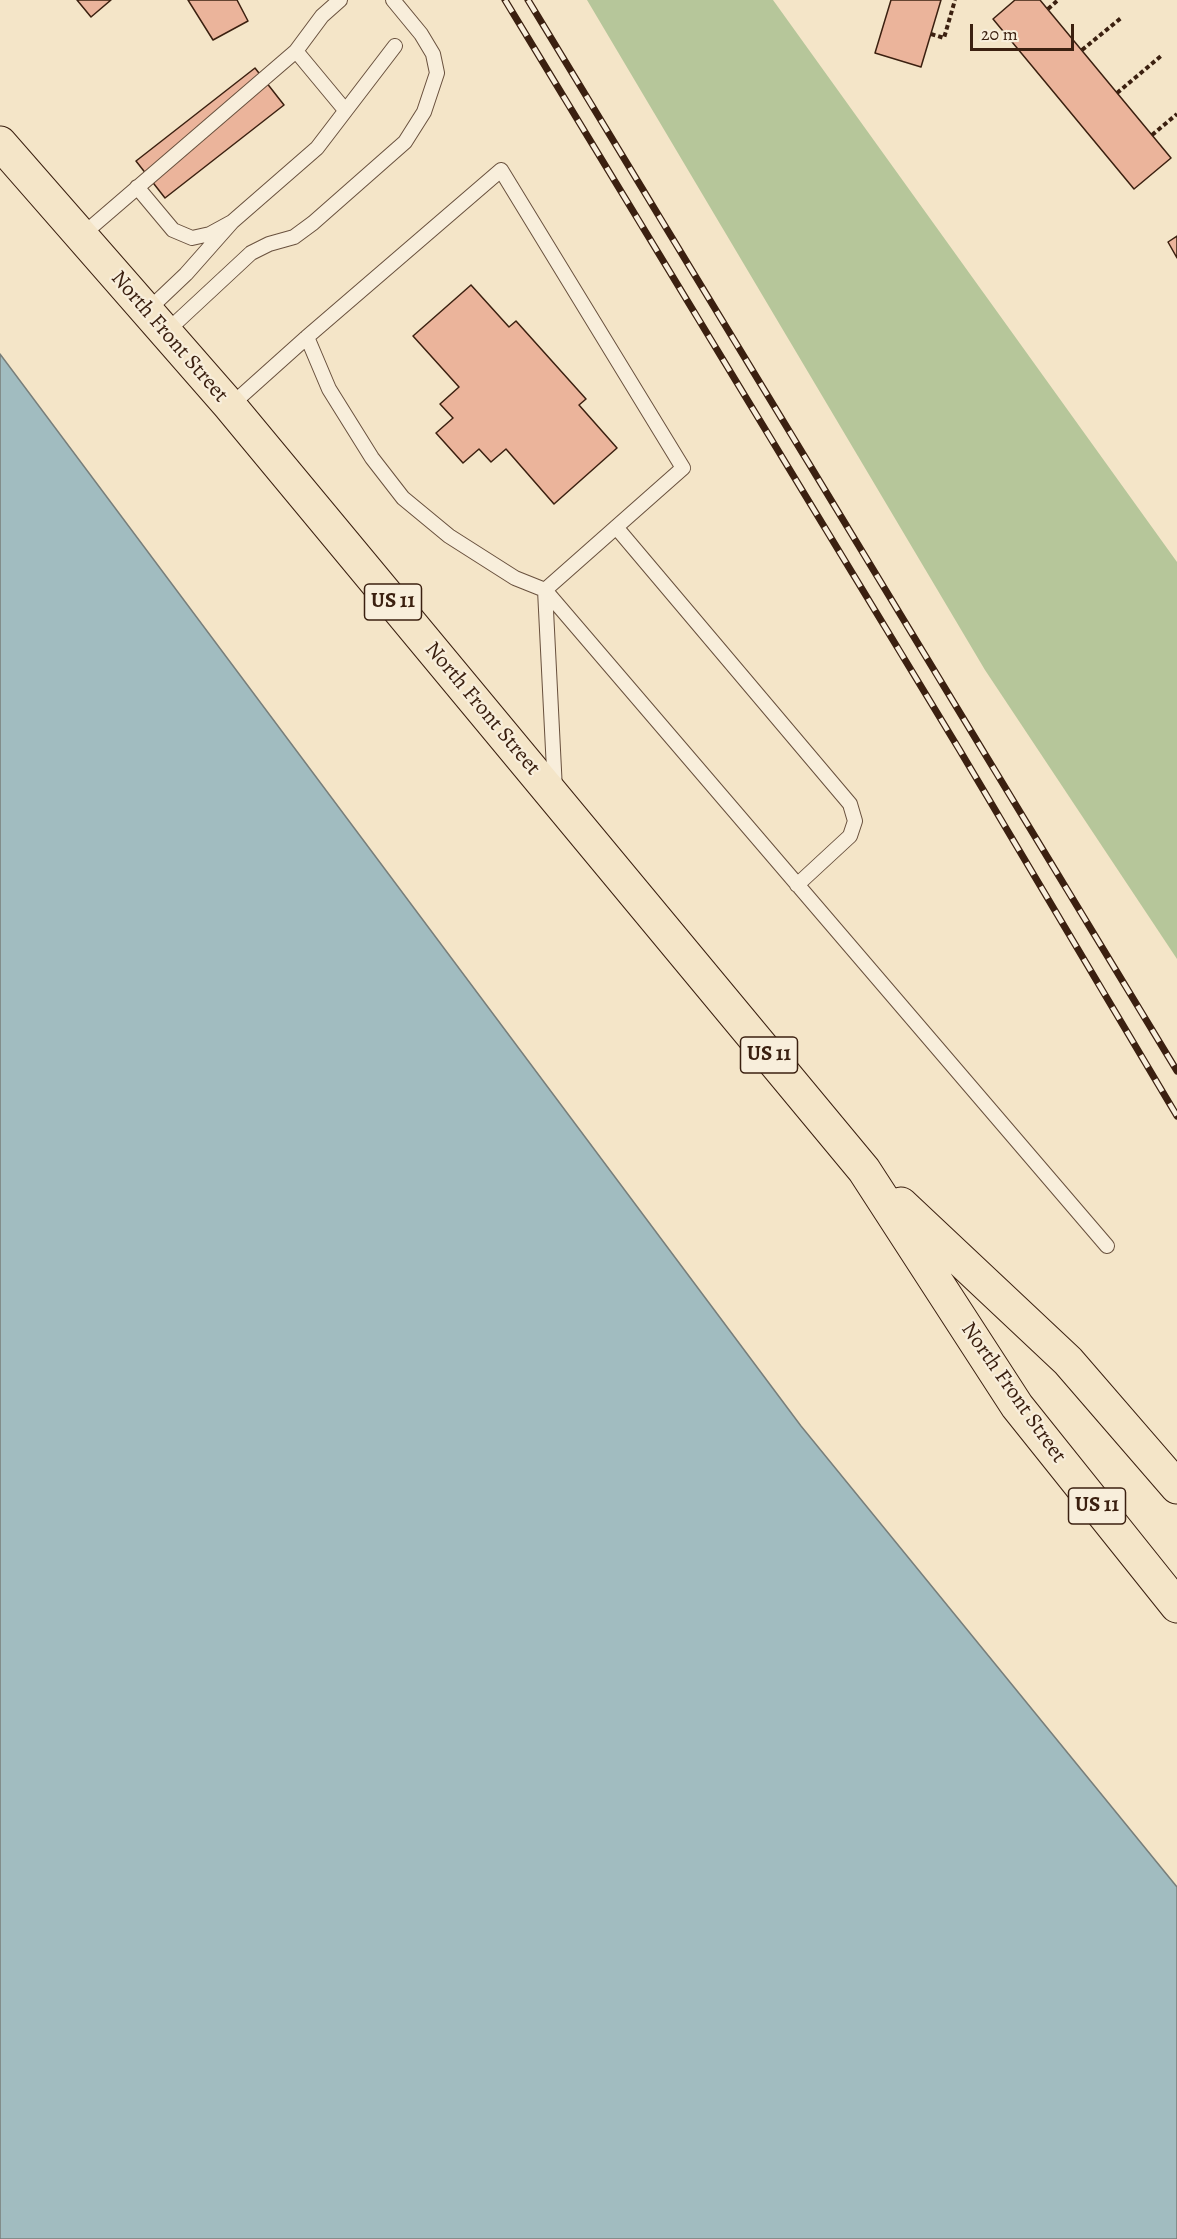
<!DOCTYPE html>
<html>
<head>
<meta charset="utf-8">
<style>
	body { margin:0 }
	#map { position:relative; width:1177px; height:2239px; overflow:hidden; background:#f4e5c8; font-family:Alegreya,serif }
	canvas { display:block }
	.scale { position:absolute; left:970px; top:24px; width:104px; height:27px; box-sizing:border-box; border:3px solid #3b2010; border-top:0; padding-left:8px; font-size:18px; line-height:21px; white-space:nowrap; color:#3b2010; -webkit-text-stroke:4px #f8eedb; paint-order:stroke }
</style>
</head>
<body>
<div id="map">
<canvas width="1177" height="2239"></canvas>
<div class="scale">20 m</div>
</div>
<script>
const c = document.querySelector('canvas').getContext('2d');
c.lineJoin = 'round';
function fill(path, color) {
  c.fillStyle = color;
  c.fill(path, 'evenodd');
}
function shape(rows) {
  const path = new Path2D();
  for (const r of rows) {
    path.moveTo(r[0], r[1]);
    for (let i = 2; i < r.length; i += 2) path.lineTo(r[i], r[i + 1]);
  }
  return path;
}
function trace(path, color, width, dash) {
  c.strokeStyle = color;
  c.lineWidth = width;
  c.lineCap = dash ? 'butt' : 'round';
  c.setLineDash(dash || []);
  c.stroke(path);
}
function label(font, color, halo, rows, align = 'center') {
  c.font = font + ' Alegreya,serif';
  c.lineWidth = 4.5;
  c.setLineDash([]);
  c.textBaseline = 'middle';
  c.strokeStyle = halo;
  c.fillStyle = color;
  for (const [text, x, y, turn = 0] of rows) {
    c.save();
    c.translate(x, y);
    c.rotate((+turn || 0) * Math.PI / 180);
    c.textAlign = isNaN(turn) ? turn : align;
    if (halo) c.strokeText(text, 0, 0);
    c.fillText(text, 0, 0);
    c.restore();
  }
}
const green = shape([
	[587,0,773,0,1177,562,1177,959,985,670]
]);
const water = shape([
	[0,354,801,1426,1177,1887,1177,2239,0,2239,0,354]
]);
const building = shape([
	[77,0,111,0,91,17,77,0],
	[188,0,237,0,248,21,213,40,188,0],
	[891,0,941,0,921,67,875,53,891,0],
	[1015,0,1040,0,1171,158,1134,189,993,19,1015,0],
	[255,68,284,105,165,198,136,161,255,68],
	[1177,236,1177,258,1168,242,1177,236],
	[471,285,509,327,516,321,586,399,579,405,617,448,554,504,506,449,491,462,479,449,463,463,436,433,453,418,440,404,459,387,413,336,471,285]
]);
const path = shape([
	[1048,9,1058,0],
	[931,34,944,38,955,0],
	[1082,50,1121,18],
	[1117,93,1161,56],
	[1152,135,1177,114]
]);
const lane = shape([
	[296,51,345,110],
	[137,187,173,230,192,238,210,234,232,222,186,274,147,311],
	[232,222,317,148,395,46],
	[81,236,296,51,322,16,340,0],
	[166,332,251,253,269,244,294,237,313,223,405,142,424,112,437,73,433,54,421,34,393,0],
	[307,337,329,389,372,458,403,498,449,536,515,578,545,590,1107,1246],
	[230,406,307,337,501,170,683,468,545,590,555,790],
	[616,527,850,804,855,821,850,836,797,885]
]);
const primary = shape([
	[0,143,230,406,864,1170,1017,1406,1177,1606],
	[901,1204,1068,1361,1177,1487]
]);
const rail = shape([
	[505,0,959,749,1177,1116],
	[528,0,1177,1071]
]);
const shields = [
	[393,602,57],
	[769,1055,57],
	[1097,1506,57]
];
const shieldNames = [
	["US 11",393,602],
	["US 11",769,1055],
	["US 11",1097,1506]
];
const streetNames = [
	["North Front Street",169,337,49],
	["North Front Street",482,709,50],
	["North Front Street",1013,1393,55]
];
fill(green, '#b6c69a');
fill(water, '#a1bcc0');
trace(water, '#787e7a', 1.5);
fill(building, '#ebb49b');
trace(building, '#3b2010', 1.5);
trace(lane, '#69513e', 16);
trace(primary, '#3b2010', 35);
trace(path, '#3b2010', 4, [4.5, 3]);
trace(lane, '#f8eedb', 14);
trace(primary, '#f4e5c8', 33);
trace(rail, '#3b2010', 7);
trace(rail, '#f8eedb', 4.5, [14]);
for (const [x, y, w] of shields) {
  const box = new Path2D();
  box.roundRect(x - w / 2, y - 18, w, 36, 4.5);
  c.fillStyle = '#f8eedb';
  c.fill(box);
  trace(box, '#3b2010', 1.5);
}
label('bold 21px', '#3b2010', null, shieldNames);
label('22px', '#3b2010', '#f8eedb', streetNames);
</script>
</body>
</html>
